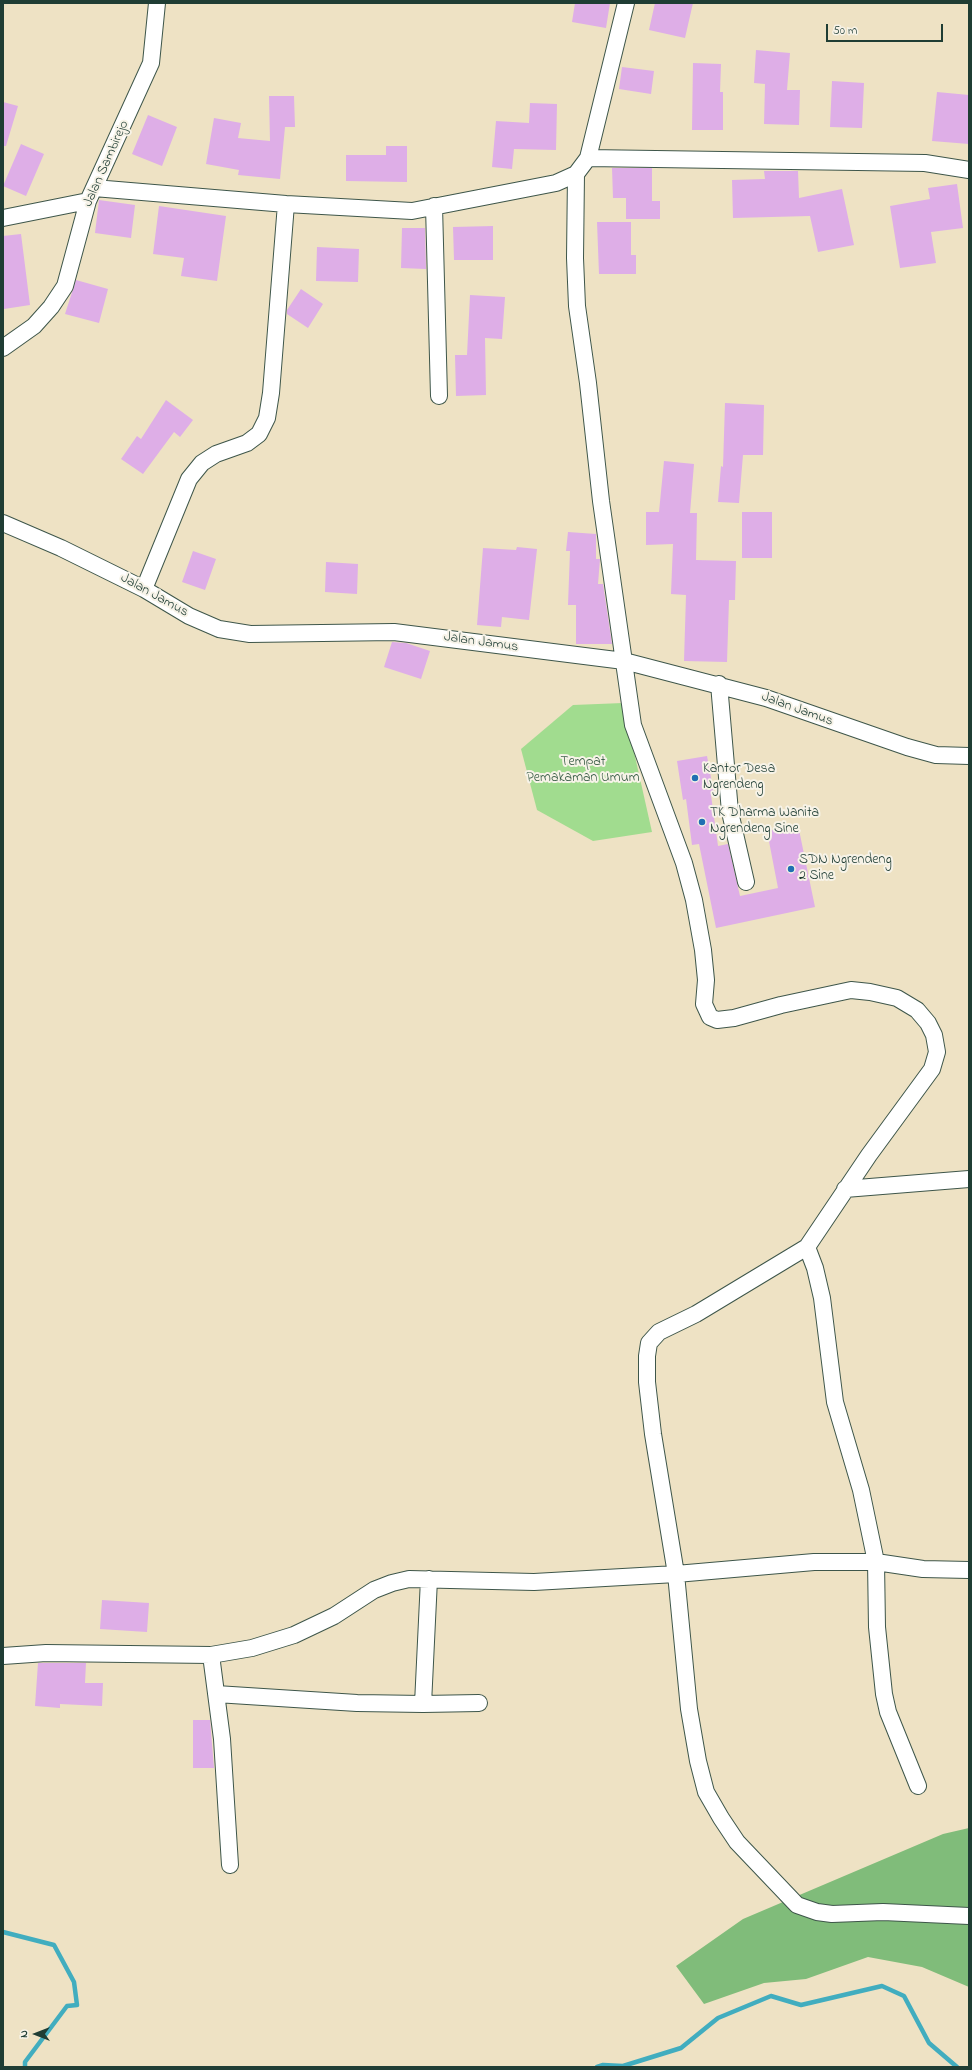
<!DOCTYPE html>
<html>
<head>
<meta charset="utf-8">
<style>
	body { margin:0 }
	#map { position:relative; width:972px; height:2070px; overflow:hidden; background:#eee2c4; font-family:"Indie Flower",sans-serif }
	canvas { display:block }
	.frame { position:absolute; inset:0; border:4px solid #1f3d34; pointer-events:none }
	.north { position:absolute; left:16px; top:2014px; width:40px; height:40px; -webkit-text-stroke:3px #f7f3e8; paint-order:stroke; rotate:270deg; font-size:11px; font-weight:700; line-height:16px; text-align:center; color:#1f3d34 }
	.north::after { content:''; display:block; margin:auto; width:14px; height:18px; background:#1f3d34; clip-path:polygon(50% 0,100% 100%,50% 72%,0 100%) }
	.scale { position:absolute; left:826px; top:24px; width:117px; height:18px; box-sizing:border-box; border:2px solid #1f3d34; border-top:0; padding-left:5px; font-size:12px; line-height:14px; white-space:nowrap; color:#1f3d34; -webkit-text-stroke:3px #f7f3e8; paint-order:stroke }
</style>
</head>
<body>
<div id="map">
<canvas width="972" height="2070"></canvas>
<div class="frame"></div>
<div class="north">N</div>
<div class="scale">50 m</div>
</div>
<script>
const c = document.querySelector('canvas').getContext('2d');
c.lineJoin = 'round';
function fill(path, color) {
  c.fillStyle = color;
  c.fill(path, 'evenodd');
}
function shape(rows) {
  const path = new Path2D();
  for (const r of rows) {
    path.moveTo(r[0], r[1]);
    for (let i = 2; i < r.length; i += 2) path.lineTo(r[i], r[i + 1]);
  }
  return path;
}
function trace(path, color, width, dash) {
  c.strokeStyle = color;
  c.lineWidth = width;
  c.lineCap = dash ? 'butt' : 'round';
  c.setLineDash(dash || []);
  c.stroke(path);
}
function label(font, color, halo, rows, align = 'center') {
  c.font = font + ' "Indie Flower",sans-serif';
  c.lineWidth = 4;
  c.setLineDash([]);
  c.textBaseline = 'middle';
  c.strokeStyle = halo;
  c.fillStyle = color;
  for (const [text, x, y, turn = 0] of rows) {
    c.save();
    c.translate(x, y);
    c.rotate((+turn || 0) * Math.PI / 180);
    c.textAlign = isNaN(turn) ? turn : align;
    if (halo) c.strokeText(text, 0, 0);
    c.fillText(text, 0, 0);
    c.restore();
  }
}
const green = shape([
	[623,703,652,832,593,841,537,810,521,749,573,705]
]);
const forest = shape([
	[969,1828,969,1987,922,1967,868,1957,806,1979,764,1983,704,2004,676,1966,743,1919,943,1834]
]);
const stream = shape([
	[3,1932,54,1945,74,1982,77,2005,67,2006,25,2062,25,2067],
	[597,2067,603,2065,623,2066,681,2048,718,2018,771,1996,801,2005,882,1986,904,1996,929,2043,957,2067]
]);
const building = shape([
	[575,3,610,3,606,28,572,22],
	[655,3,693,3,685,38,649,30],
	[756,50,790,53,787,90,800,90,799,125,764,124,765,84,754,83],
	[693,63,721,64,720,92,723,92,723,130,692,130],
	[622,67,654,71,651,94,619,89],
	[832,81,864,83,862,128,830,127],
	[937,92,969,95,969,144,932,141],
	[269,96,294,96,295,127,285,127,280,179,238,175,239,170,206,164,214,118,241,123,238,138,270,141],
	[3,102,18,106,6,146,3,146],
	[530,103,557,104,556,150,514,149,512,169,492,167,496,121,529,123],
	[148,115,177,127,162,166,132,154],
	[21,144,44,154,26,196,3,186],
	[386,146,407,146,407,182,346,181,346,155,386,155],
	[612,168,652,168,652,201,660,201,660,219,626,219,626,198,613,198],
	[764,171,798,171,799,198,842,189,854,245,818,252,810,216,733,218,732,180,765,179],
	[957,184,963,228,931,232,936,263,900,268,890,206,930,199,928,188],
	[99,200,135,205,131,238,95,233],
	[159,206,226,216,217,281,181,276,184,258,153,254],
	[597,222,631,222,631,255,636,255,636,274,599,274],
	[493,226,493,260,454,260,453,227],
	[402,228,425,228,426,269,401,268],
	[21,234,30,305,4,309,3,236],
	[317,247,359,249,358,282,316,281],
	[76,280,108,289,99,323,65,314],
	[301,289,323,304,308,328,287,314,287,310],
	[470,295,505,297,502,339,485,338,486,395,456,396,455,355,467,355],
	[166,400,193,420,180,437,174,432,143,474,121,459,137,436,141,439],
	[725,403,764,405,763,455,743,455,739,503,718,502,721,466,723,467],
	[664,461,694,464,690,513,697,513,696,560,736,561,735,600,729,600,727,662,684,661,686,595,671,594,673,544,646,545,646,512,659,512],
	[742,512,772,512,772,558,742,558],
	[568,532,596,534,596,559,600,559,598,584,603,584,612,644,576,644,576,605,568,605,570,551,566,551],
	[517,547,537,549,529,620,502,617,501,627,477,625,483,548,516,550],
	[193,551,216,559,205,590,182,582],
	[326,562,358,564,357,594,325,592],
	[392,642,406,643,430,651,421,679,384,667],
	[707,756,714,794,711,795,718,846,728,844,740,896,778,888,767,831,798,825,815,907,716,928,699,844,692,845,686,799,683,800,677,761],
	[102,1600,149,1603,147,1632,100,1629],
	[38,1663,86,1663,85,1683,103,1683,102,1706,60,1704,60,1708,35,1706],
	[193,1720,210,1720,214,1768,193,1768]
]);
const street = shape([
	[588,158,626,3],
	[576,174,575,258,577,306,588,383,601,501,633,725,684,863,694,900,703,950,706,980,704,1004,710,1017,717,1020,734,1018,781,1005,851,990,870,992,897,998,917,1010,928,1023,934,1035,937,1052,932,1069,869,1155,807,1247,696,1314,659,1332,649,1343,647,1356,647,1382,653,1434,676,1574,689,1709,698,1761,706,1792,721,1818,737,1842,797,1905,817,1912,832,1914,883,1912,969,1916],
	[94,188,286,204,412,211,556,183,576,174,588,158,925,163,969,170],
	[434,206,439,396],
	[3,218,88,201],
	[3,348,34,326,51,307,65,286,88,201,151,63,157,3],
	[3,523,61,548,144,589,189,616,219,629,250,634,394,632,624,661,766,698,907,747,936,755,969,756],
	[144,589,189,479,202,463,216,454,247,443,259,434,267,418,271,393,286,204],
	[719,684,730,812,746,882],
	[845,1189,969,1179],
	[807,1247,815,1268,822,1298,835,1402,861,1490,876,1562,877,1627,884,1694,888,1712,918,1786],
	[211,1655,222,1739,230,1865],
	[3,1656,46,1653,211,1655,252,1648,294,1635,334,1616,374,1590,392,1583,409,1579,534,1582,676,1574,814,1562,876,1562,923,1569,969,1570],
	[216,1694,357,1703,423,1704,479,1703],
	[423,1704,429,1579]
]);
const markers = [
	[695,778,4,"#1f6fb2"],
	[702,822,4,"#1f6fb2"],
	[791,869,4,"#1f6fb2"]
];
const streetNames = [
	["Jalan Sambirejo",107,164,-66],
	["Jalan Jamus",154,596,29],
	["Jalan Jamus",481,643,8],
	["Jalan Jamus",797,710,20]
];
const parkNames = [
	["Tempat",583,763],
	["Pemakaman Umum",583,779]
];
const poiNames = [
	["Kantor Desa",703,770],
	["Ngrendeng",703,786],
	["TK Dharma Wanita",710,814],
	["Ngrendeng Sine",710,830],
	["SDN Ngrendeng",799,861],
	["2 Sine",799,877]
];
fill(green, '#a1dc8f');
fill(forest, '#80bc7a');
trace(stream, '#41adbf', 4.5);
fill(building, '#deaee7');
trace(street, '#3e564a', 18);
trace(street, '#fff', 16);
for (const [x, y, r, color] of markers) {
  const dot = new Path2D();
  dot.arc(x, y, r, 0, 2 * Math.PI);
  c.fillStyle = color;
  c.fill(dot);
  trace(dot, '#f7f3e8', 1.5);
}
label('14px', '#1f3d34', '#f7f3e8', streetNames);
label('14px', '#395d46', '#f7f3e8', parkNames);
label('14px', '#1f3d34', '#f7f3e8', poiNames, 'left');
</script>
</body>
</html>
